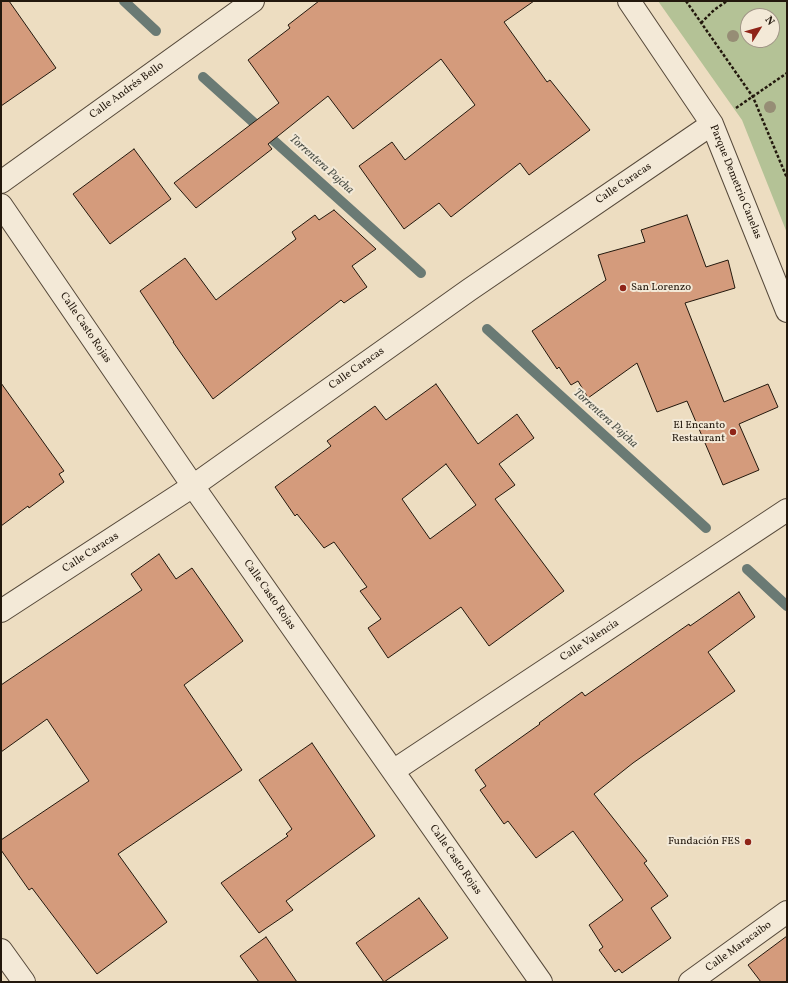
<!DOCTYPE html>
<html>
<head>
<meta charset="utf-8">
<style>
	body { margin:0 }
	#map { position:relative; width:788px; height:983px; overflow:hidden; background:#edddc1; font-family:Vollkorn,serif }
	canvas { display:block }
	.frame { position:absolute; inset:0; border:2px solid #23180d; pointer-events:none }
	.north { position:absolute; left:740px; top:8px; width:40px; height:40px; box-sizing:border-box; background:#f3e9d7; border:1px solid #a09586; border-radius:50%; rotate:53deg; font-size:11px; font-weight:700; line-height:16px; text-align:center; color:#23180d }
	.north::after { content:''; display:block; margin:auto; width:14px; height:18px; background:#8f2418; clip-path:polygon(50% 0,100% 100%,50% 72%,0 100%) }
</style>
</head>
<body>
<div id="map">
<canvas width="788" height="983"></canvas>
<div class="frame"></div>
<div class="north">N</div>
</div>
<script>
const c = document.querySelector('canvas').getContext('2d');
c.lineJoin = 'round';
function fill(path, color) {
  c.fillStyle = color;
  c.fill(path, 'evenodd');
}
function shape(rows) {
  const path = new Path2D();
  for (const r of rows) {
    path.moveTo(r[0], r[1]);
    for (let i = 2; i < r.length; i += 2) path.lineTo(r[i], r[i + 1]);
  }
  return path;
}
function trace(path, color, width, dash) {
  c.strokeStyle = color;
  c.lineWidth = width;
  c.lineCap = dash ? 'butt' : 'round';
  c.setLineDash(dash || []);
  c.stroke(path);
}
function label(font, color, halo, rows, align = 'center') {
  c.font = font + ' Vollkorn,serif';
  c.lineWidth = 4;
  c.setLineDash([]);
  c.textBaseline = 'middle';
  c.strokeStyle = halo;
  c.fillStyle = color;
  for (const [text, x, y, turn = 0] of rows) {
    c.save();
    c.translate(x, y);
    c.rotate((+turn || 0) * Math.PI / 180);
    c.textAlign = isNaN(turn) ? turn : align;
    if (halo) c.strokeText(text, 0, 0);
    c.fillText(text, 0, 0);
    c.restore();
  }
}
const green = shape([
	[658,1,787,1,787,233,742,120],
	[748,16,772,16,772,40,748,40]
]);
const stream = shape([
	[124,1,156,31],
	[203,77,421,273],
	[487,329,706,528],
	[747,569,787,606]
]);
const building = shape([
	[1,1,9,1,56,68,1,106,1,1],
	[319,1,534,1,504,22,547,82,550,80,590,130,529,175,520,163,451,217,439,203,404,229,359,166,392,142,405,160,475,105,441,59,353,129,328,96,268,144,272,149,196,208,174,183,279,103,248,60,290,28,288,25,319,1],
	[134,149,171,199,110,244,73,194,134,149],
	[334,210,376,249,352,266,367,287,344,303,341,300,213,399,173,342,174,342,140,291,185,258,216,300,296,239,292,232,315,215,319,220,334,210],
	[687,215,706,267,728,260,735,288,685,303,724,402,768,384,778,407,739,424,759,470,723,485,687,401,657,412,637,363,588,398,578,381,571,385,559,367,557,369,532,331,606,280,598,255,645,242,641,230,687,215],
	[1,383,64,471,59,474,64,482,29,508,28,506,1,526,1,383],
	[436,384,478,444,517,414,534,438,499,464,515,485,495,499,564,591,489,646,461,607,388,658,368,628,381,619,360,591,367,587,334,542,324,548,297,514,295,516,275,487,331,446,327,441,375,406,386,420,436,384],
	[446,464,476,505,430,539,402,499,446,464],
	[159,554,176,579,192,568,243,641,184,685,242,770,118,854,167,922,97,974,32,888,29,890,1,850,1,840,89,781,47,719,1,752,1,685,142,590,131,574,159,554],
	[739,592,755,617,708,652,735,691,633,763,594,794,647,861,644,863,668,896,651,908,671,938,622,973,619,969,615,972,599,950,603,947,589,925,623,900,573,831,536,858,508,821,504,824,480,790,486,786,475,770,540,724,539,723,582,692,585,696,689,624,690,626,739,592],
	[312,743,375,836,286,901,293,910,259,933,221,883,288,836,286,834,292,829,259,780,312,743],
	[419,898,448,938,384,982,356,943,419,898],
	[787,936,787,982,761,982,748,965,787,936],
	[266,937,297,982,259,982,240,956,266,937]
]);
const path = shape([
	[686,1,753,97,787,178],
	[701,23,714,10,727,1],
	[736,108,787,73]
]);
const minor = shape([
	[629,1,712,124,787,311],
	[1,182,253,1],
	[1,205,193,486,541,982],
	[1,611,193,486,469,290,712,124],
	[393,771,787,510],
	[1,950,24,982],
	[690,982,787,912]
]);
const trees = [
	[733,36],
	[770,107]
];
const markers = [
	[623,288,4,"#8f2418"],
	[733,432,4,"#8f2418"],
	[748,842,4,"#8f2418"]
];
const streetNames = [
	["Calle Andrés Bello",127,91,-36],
	["Parque Demetrio Canelas",735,182,68],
	["Calle Caracas",624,184,-34],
	["Calle Casto Rojas",85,328,56],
	["Calle Caracas",357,369,-35],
	["Calle Caracas",91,553,-33],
	["Calle Casto Rojas",269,595,55],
	["Calle Valencia",590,641,-33],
	["Calle Casto Rojas",455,860,55],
	["Calle Maracaibo",739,947,-36]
];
const poiNames = [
	["San Lorenzo",631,288,"left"],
	["El Encanto",725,426],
	["Restaurant",725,439],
	["Fundación FES",740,842]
];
const waterNames = [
	["Torrentera Pajcha",321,165,42],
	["Torrentera Pajcha",605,419,42]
];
fill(green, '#b4c296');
trace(stream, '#6a7a74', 10);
fill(building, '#d49b7c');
trace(building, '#23180d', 1);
trace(minor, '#56493a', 24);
trace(path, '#23180d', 2.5, [3, 2]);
trace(minor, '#f3e9d7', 22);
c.fillStyle = '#968d75';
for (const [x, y] of trees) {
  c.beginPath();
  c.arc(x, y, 6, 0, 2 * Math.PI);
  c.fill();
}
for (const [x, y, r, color] of markers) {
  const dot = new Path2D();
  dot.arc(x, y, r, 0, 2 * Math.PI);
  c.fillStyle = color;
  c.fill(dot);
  trace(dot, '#f3e9d7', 1.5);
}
label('11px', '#23180d', '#f3e9d7', streetNames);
label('11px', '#23180d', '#f3e9d7', poiNames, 'right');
label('italic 12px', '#4d5149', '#f3e9d7', waterNames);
</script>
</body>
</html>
